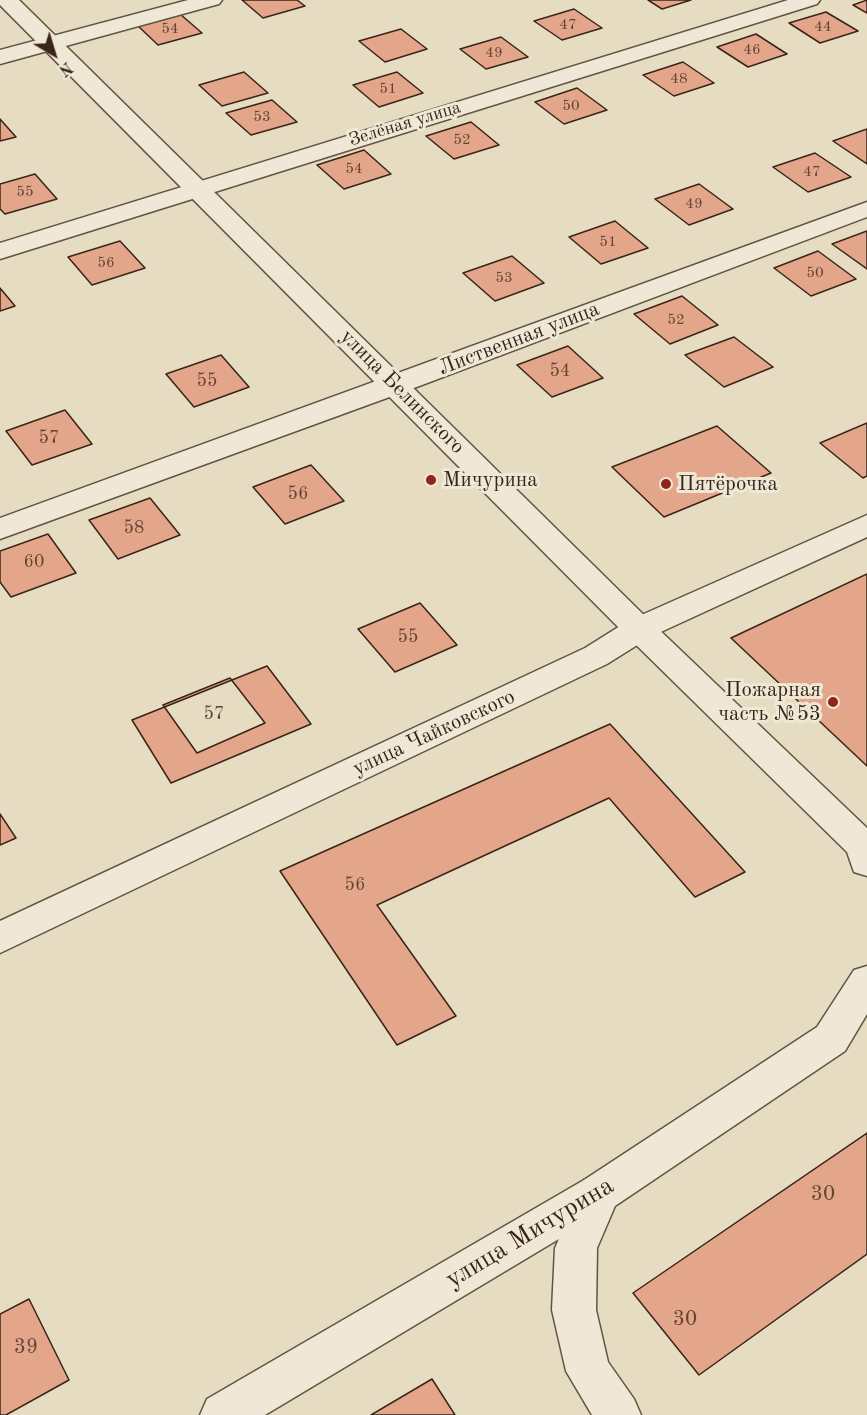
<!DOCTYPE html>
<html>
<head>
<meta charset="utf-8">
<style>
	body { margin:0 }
	#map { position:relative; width:867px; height:1415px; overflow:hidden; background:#e6dcc1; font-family:"Old Standard TT",serif }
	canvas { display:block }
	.north { position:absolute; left:24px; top:24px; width:60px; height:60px; -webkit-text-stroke:4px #efe8d7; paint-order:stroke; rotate:142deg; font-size:16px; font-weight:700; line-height:24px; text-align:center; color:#392517 }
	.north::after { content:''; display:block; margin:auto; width:21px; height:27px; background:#392517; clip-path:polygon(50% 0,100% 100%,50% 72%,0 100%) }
</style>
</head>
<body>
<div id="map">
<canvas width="867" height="1415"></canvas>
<div class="north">N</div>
</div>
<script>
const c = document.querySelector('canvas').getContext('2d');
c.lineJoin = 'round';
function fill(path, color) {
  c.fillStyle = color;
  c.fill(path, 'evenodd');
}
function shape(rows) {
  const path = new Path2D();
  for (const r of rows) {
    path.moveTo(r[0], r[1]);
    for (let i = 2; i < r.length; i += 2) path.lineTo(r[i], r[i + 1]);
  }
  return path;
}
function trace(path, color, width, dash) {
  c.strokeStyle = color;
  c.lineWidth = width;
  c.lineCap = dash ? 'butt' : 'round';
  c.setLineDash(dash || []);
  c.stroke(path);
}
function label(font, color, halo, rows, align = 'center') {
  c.font = font + ' "Old Standard TT",serif';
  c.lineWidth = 6;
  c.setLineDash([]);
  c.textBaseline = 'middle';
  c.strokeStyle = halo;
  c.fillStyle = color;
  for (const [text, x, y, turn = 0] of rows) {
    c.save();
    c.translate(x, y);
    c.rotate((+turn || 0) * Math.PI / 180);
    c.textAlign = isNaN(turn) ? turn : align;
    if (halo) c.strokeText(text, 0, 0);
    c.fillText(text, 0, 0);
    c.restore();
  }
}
const building = shape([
	[242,0,297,0,305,6,263,18,242,0],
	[648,0,691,0,662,9,648,0],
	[867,0,867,13,853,5,867,0],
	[574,9,602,28,562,40,534,21,574,9],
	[826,12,858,31,820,43,789,23,826,12],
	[180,14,202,33,158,45,137,25,180,14],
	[401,29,427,49,385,62,359,41,401,29],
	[756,34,787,54,748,67,717,47,756,34],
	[501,37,528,57,486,69,460,49,501,37],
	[683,62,714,83,674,96,643,75,683,62],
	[244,72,268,93,222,106,199,85,244,72],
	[397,72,423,93,379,107,353,85,397,72],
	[577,88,607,110,564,124,535,102,577,88],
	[272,100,297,122,251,135,226,113,272,100],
	[0,119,16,137,0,141,0,119],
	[471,122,499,145,454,159,426,136,471,122],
	[867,129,867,164,833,141,867,129],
	[364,150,391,174,344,189,317,165,364,150],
	[815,153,851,177,808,192,773,167,815,153],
	[35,174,57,199,5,214,0,209,0,184,35,174],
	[699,184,733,209,689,225,655,199,699,184],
	[615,221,648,248,601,264,569,237,615,221],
	[867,231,867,269,832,244,867,231],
	[120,241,145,268,92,285,68,257,120,241],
	[818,251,856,279,811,296,774,268,818,251],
	[512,256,544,283,495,301,463,273,512,256],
	[0,288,15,306,0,311,0,288],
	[682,296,718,325,670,344,634,314,682,296],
	[734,337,773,367,724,387,685,355,734,337],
	[568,346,603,378,552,397,517,365,568,346],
	[221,355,249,387,194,407,166,374,221,355],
	[65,410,92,444,32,465,6,431,65,410],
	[867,423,867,476,863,478,820,443,867,423],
	[717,426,771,473,664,517,612,467,717,426],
	[311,465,344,501,285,524,253,487,311,465],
	[150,498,180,535,118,559,89,520,150,498],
	[48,534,76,573,11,597,0,582,0,551,48,534],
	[867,574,867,766,731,638,867,574],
	[420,603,457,645,395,672,358,629,420,603],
	[267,666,311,724,171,783,132,720,267,666],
	[230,678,265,723,197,753,163,705,230,678],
	[610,724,745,872,695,897,609,798,377,905,456,1016,397,1045,280,871,610,724],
	[0,814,16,838,0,845,0,814],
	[867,1133,867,1254,699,1375,633,1293,867,1133],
	[29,1299,69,1380,6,1415,0,1415,0,1314,29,1299],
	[432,1379,455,1415,371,1415,432,1379]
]);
const minor = shape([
	[188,0,222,0,219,4,0,64,0,50,188,0],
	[788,0,820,0,817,4,0,259,0,243,788,0],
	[867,202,867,217,406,391,0,539,0,518,867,202],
	[867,515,867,537,650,637,607,664,0,953,0,921,585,648,628,621,867,515],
	[599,1174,614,1180,620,1193,614,1206,265,1415,200,1415,207,1399,584,1180,599,1174]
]);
const tertiary = shape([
	[0,0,19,0,650,621,867,828,867,876,854,872,847,852,628,637,0,5,0,0],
	[867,966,867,1014,845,1051,615,1206,597,1248,596,1310,608,1362,634,1399,641,1415,592,1415,566,1371,552,1310,555,1248,584,1180,817,1027,854,970,867,966]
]);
const markers = [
	[431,480,6,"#8f2418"],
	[666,484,6,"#8f2418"],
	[833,702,6,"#8f2418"]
];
const farNumbernames = [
	["47",568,25],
	["44",823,27],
	["54",170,29],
	["46",752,50],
	["49",494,53],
	["48",679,79],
	["51",388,89],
	["50",571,106],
	["53",262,117],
	["52",462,140],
	["54",354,169],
	["47",812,172],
	["55",25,192],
	["49",694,204],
	["51",608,242],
	["56",106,263],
	["50",815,273],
	["53",504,278],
	["52",676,320]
];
const farStreetnames = [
	["Зелёная улица",405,124,-17]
];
const numberNames = [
	["54",560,371],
	["55",207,381],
	["57",49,438],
	["56",298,494],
	["58",134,528],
	["60",34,562],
	["55",408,637],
	["57",214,714],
	["56",355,885]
];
const streetNames = [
	["Лиственная улица",519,339,-21],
	["улица Белинского",402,392,45],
	["улица Чайковского",434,733,-25]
];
const poiNames = [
	["Мичурина",443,480],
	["Пятёрочка",678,484],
	["Пожарная",821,690,"right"],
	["часть №53",821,714,"right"]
];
const nearNumbernames = [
	["30",823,1194],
	["30",685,1319],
	["39",26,1347]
];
const nearStreetnames = [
	["улица Мичурина",530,1233,-31]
];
fill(building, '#e4a68a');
trace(building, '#392517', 1.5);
trace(minor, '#645342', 3);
trace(tertiary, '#645342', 3);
fill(minor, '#efe8d7');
fill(tertiary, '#efe8d7');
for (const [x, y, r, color] of markers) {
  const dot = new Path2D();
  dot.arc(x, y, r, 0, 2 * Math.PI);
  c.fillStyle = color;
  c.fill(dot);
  trace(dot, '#efe8d7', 2);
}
label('15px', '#644534', null, farNumbernames);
label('18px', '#392517', '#efe8d7', farStreetnames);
label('18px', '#644534', null, numberNames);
label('21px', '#392517', '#efe8d7', streetNames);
label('21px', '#392517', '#efe8d7', poiNames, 'left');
label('21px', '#644534', null, nearNumbernames);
label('26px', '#392517', '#efe8d7', nearStreetnames);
</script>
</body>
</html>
